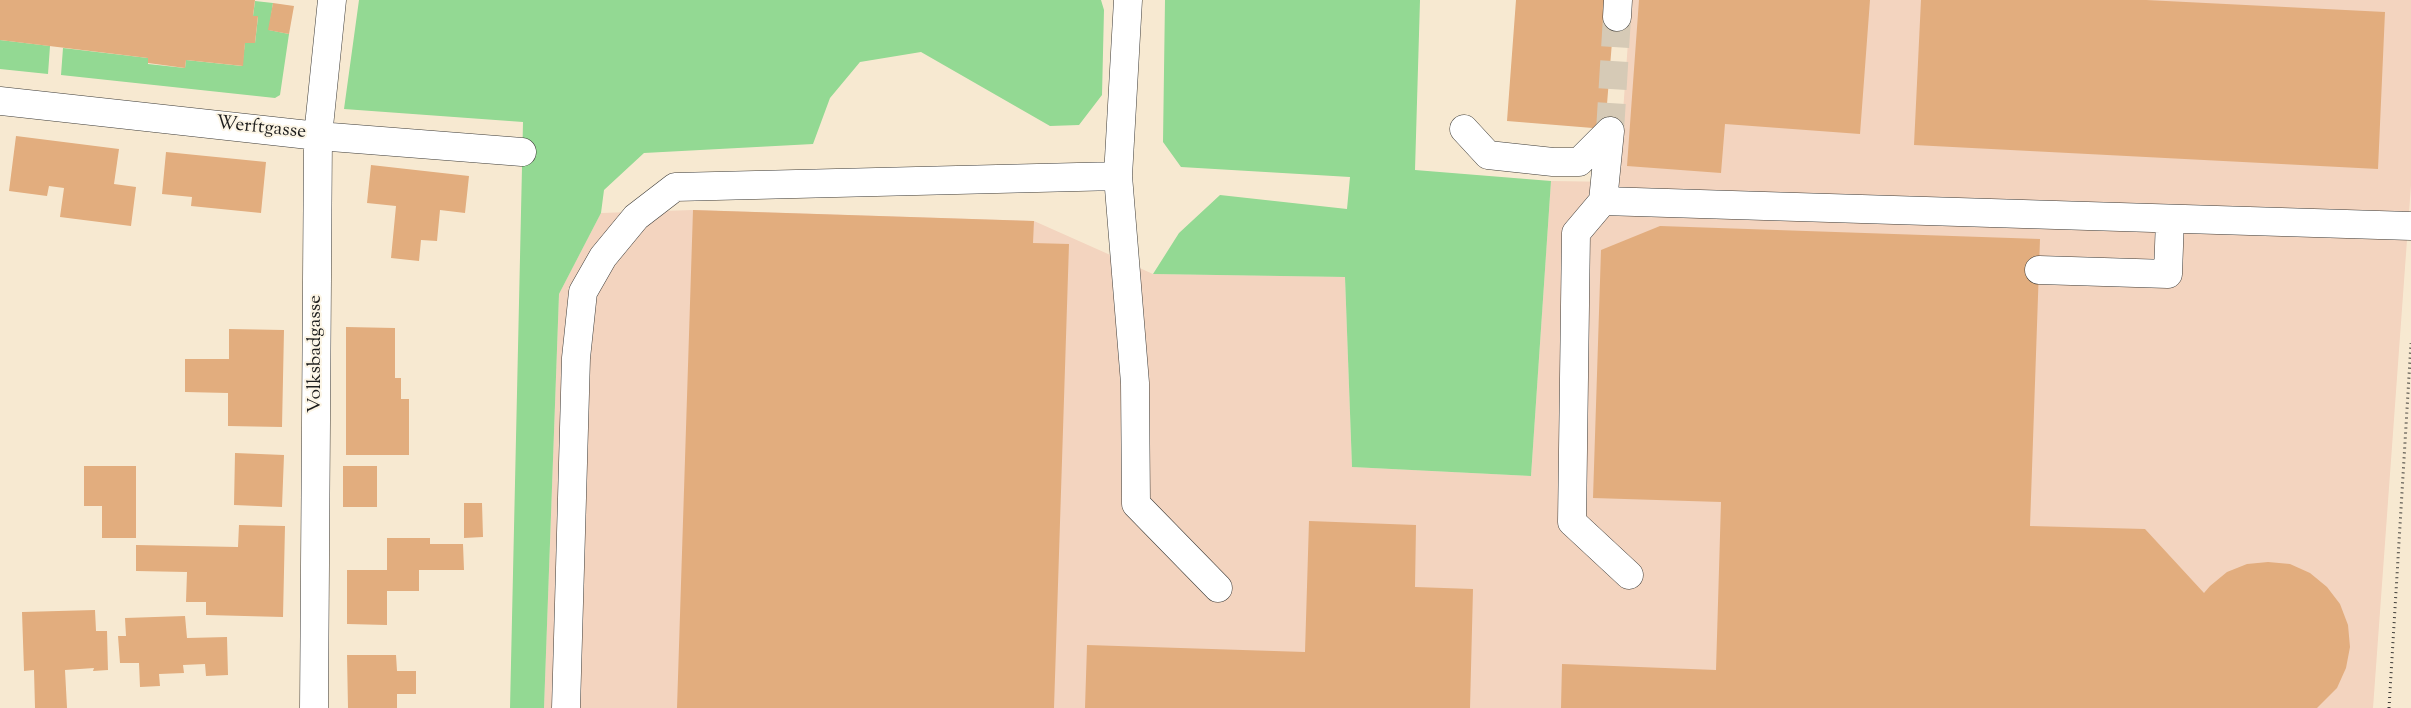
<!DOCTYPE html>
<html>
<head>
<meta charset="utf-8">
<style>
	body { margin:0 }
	canvas { display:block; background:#f7e9d1 }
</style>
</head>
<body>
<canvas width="2411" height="708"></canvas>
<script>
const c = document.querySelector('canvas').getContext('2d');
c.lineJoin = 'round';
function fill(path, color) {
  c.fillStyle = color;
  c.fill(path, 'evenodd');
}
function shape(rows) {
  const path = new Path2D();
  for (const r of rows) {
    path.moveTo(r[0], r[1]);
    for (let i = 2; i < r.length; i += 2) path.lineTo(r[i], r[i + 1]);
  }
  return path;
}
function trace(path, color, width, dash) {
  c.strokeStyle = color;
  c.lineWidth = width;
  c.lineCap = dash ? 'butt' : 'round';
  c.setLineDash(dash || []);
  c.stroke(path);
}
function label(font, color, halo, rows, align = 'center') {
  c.font = font + ' "Sorts Mill Goudy",serif';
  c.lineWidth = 4;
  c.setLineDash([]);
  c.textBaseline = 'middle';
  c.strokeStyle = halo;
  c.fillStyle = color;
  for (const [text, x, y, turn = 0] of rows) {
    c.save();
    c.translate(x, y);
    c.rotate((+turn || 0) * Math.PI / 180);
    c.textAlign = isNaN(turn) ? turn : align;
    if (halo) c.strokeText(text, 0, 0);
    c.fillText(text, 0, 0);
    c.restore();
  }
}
const built = shape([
	[1631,0,2411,0,2411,185,2373,708,544,708,559,294,601,213,693,210,1034,221,1153,274,1345,277,1352,467,1531,476,1551,181,1618,182]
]);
const green = shape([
	[359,0,1101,0,1104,10,1102,95,1079,125,1050,126,921,52,860,62,830,98,813,144,644,153,604,190,601,213,559,294,544,708,510,708,523,122,344,109],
	[1165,0,1420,0,1415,170,1551,181,1531,476,1352,467,1345,277,1153,274,1179,233,1220,195,1347,209,1350,177,1181,167,1163,142],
	[255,1,273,3,269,30,289,34,280,95,275,98,61,75,63,48,148,58,148,64,185,68,186,60,242,66,245,43,255,43,258,17,253,16],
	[0,40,50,46,48,74,0,69]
]);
const building = shape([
	[0,0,255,0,253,16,258,16,255,43,245,43,243,66,186,60,185,68,148,63,148,58,0,40],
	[1516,0,1607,0,1614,17,1605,129,1507,121],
	[1639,0,1870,0,1860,134,1725,124,1721,173,1627,166],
	[1921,0,2146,0,2385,12,2378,169,1914,145],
	[273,3,294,6,289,34,268,30],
	[16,136,119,149,114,184,136,187,131,226,60,217,64,188,49,186,47,196,9,191],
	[166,152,266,162,261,213,191,206,192,197,162,194],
	[371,165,469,176,465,213,440,210,437,241,421,240,419,261,391,258,396,206,367,203],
	[693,210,1034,221,1033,243,1069,244,1054,708,677,708],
	[1660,226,2040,239,2030,526,2145,529,2204,593,2210,586,2227,572,2247,564,2268,562,2290,564,2310,573,2327,587,2340,604,2348,625,2350,647,2346,668,2337,688,2317,708,1561,708,1562,664,1716,670,1721,502,1593,498,1601,250],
	[346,327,395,328,395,378,401,378,401,399,409,399,409,455,346,455],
	[229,329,284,330,282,427,228,426,228,393,185,392,185,359,229,359],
	[235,453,284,455,282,507,234,505],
	[84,466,136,466,136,538,102,538,102,506,84,506],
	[343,466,377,466,377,507,343,507],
	[464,503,482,503,483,537,464,538],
	[1309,521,1416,525,1415,587,1473,589,1470,708,1085,708,1087,645,1305,652],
	[239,525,285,526,283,617,206,615,206,602,186,602,187,572,136,571,136,545,238,547],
	[387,538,430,538,430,544,463,544,464,570,419,570,419,591,387,591,387,625,347,624,347,570,387,570],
	[95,610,96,631,107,631,108,670,93,671,94,668,65,670,67,708,35,708,34,670,24,671,22,612],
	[185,616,187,638,227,637,228,675,206,676,205,664,183,665,184,673,159,674,160,686,140,687,139,663,120,663,118,636,126,636,125,618],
	[347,655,396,655,397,671,416,671,416,694,397,694,397,708,348,708]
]);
const minorTunnel = shape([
	[1610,131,1617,17]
]);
const path = shape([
	[2389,708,2411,343]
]);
const minor = shape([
	[1617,17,1618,0],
	[0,101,318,136,522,152],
	[1464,129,1488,155,1553,162,1579,162,1610,131],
	[1118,176,1135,383,1136,504,1218,588],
	[1603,201,1610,131],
	[2039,270,2168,274,2170,219],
	[1629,575,1572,522,1576,233,1603,201,2411,226],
	[314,708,318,136,332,0],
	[566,708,576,358,583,292,603,257,636,217,675,187,1118,176,1128,0]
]);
const streetNames = [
	["Werftgasse",261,129,6],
	["Volksbadgasse",317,354,-90]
];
fill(built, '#f3d4bf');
fill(green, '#93d993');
fill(building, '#e2ad7e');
trace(minorTunnel, '#d6cab6', 28, [28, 14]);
trace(minor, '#3d3b37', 29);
trace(path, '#3d3b37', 3, [1, 4]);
trace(minor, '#fff', 28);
label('19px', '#1c1c1c', '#fcf5e5', streetNames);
</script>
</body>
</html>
